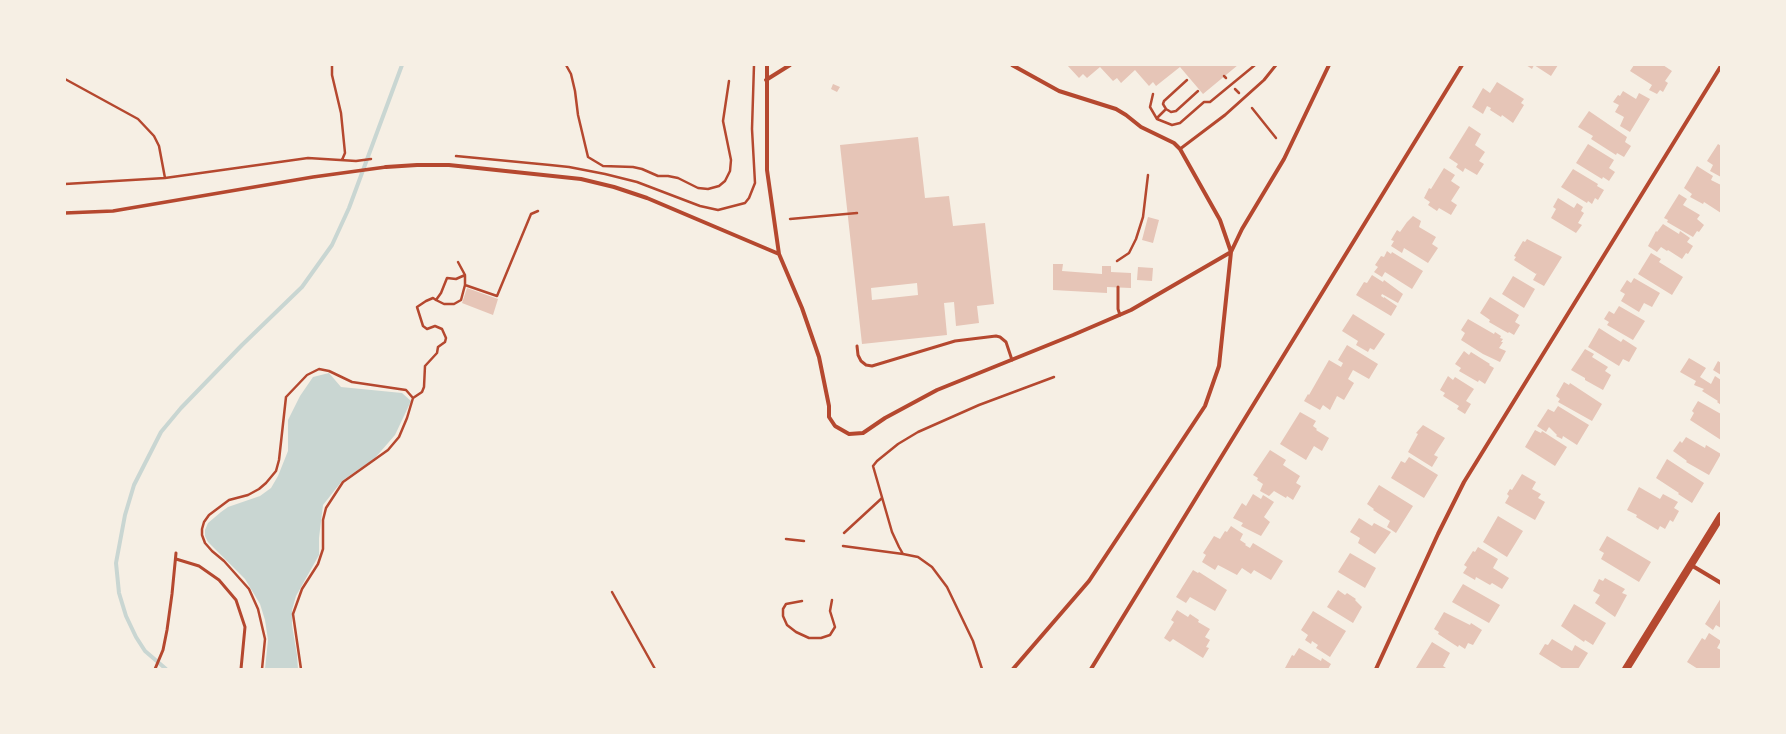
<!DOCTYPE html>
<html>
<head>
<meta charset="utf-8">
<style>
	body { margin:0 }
	#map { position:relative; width:1786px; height:734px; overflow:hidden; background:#f6efe4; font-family:Karla,sans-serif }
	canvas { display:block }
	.frame { position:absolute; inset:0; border:66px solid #f6efe4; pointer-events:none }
</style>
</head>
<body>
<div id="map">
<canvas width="1786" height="734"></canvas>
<div class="frame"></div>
</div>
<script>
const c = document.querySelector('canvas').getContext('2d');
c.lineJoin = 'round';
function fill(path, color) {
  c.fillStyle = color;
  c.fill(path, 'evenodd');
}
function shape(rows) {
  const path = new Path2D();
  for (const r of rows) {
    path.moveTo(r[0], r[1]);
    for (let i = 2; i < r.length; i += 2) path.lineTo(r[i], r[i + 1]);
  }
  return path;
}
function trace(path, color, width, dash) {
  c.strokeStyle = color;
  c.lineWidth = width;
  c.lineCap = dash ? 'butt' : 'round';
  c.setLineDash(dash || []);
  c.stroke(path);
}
const water = shape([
	[329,373,341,387,402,393,411,401,395,435,375,458,342,481,323,505,319,538,319,555,296,596,292,610,292,625,297,655,298,669,265,669,268,640,265,620,260,604,245,579,208,542,205,536,205,530,208,523,221,512,228,507,260,496,271,488,278,476,288,451,288,420,300,396,313,377]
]);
const stream = shape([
	[166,669,145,651,136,637,126,616,119,593,116,563,125,515,134,485,161,432,181,408,242,345,302,287,332,245,349,208,402,65]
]);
const building = shape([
	[1067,65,1238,65,1203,94,1180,67,1156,86,1153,82,1149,86,1135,70,1121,83,1117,78,1113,81,1100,67,1087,78,1083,74,1079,78],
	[1526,65,1558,65,1551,76,1534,65,1532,69],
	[1634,65,1663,65,1672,71,1665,81,1668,83,1663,92,1660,90,1657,94,1649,90,1652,85,1630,71],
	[1497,82,1524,99,1521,103,1524,105,1513,123,1502,115,1501,117,1490,110,1491,108,1487,106,1483,114,1472,107,1483,88,1490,93],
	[833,84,840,87,837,92,831,89],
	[1623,91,1636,99,1639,93,1650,99,1630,132,1620,126,1624,117,1615,112,1619,105,1613,102,1618,95,1620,96],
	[1589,111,1627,137,1625,142,1631,146,1624,157,1617,153,1616,155,1591,139,1593,136,1578,127],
	[1469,126,1481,134,1475,145,1485,152,1479,161,1484,164,1477,175,1465,168,1463,172,1456,167,1458,164,1449,158],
	[918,137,925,198,949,196,953,226,985,223,994,304,977,306,979,323,956,326,954,302,944,303,947,335,862,344,840,145],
	[917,283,918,295,872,300,871,288],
	[1588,144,1614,160,1609,168,1615,172,1609,181,1603,177,1602,179,1576,163],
	[1718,144,1721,146,1721,177,1710,171,1713,165,1707,161],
	[1697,166,1713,176,1711,180,1721,185,1721,213,1704,202,1703,204,1690,197,1692,194,1684,188],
	[1444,168,1455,175,1451,181,1460,187,1451,201,1457,205,1451,215,1439,208,1437,211,1428,205,1430,202,1424,198,1429,188,1431,189],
	[1573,169,1598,184,1597,186,1604,190,1598,200,1595,198,1592,204,1588,201,1587,203,1561,187],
	[1679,194,1687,199,1683,205,1700,215,1697,219,1704,225,1699,232,1697,231,1693,237,1667,222,1668,220,1664,218],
	[1558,198,1574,208,1577,203,1583,207,1581,211,1584,213,1578,223,1582,225,1576,233,1551,218,1556,209,1553,207],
	[1413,216,1421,221,1419,227,1436,237,1432,244,1438,248,1428,263,1404,248,1402,253,1391,246,1394,241,1391,240,1397,230,1400,232,1407,222],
	[1148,217,1159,220,1153,243,1142,240],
	[1663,224,1679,234,1680,231,1690,238,1687,242,1693,246,1688,254,1686,253,1682,259,1668,250,1667,251,1661,247,1657,252,1648,246,1656,231,1657,232],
	[1527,239,1562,257,1544,286,1533,280,1537,273,1536,274,1514,260,1516,257,1514,256,1523,241,1525,242],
	[1387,251,1391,254,1392,252,1423,271,1412,289,1385,272,1382,277,1374,272,1378,267,1375,265,1381,256,1384,257],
	[1651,253,1661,259,1659,262,1683,277,1672,295,1638,274],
	[1053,264,1063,264,1062,271,1102,274,1102,266,1111,266,1111,272,1131,273,1131,288,1107,287,1107,293,1053,290],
	[1138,267,1153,268,1152,281,1137,280],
	[1372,275,1383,282,1384,280,1403,294,1398,303,1382,294,1381,296,1384,298,1384,297,1397,306,1391,316,1356,295,1364,282,1367,283],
	[1513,276,1535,289,1524,308,1502,294],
	[1634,278,1660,293,1652,307,1644,303,1639,312,1621,301,1625,294,1620,291,1627,280,1631,283],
	[467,288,498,299,493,315,462,303],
	[1490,297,1519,315,1515,322,1520,325,1514,335,1509,332,1508,333,1489,322,1490,320,1480,313],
	[1619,306,1645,321,1633,340,1607,325,1609,322,1604,319,1609,311,1614,314],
	[1353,314,1385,334,1374,350,1370,348,1368,352,1356,345,1358,341,1342,331],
	[1468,319,1494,334,1495,332,1501,336,1500,338,1503,339,1501,342,1503,342,1499,348,1506,351,1500,362,1483,354,1461,340,1465,333,1461,330],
	[1599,328,1621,342,1623,339,1637,348,1629,362,1623,359,1619,366,1588,347],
	[1347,345,1378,364,1369,379,1353,370,1348,379,1354,383,1344,400,1337,396,1330,410,1323,405,1320,410,1304,401,1308,394,1309,395,1329,360,1341,367,1343,363,1338,360],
	[1585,349,1594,354,1592,357,1608,367,1605,371,1611,375,1603,390,1585,380,1585,378,1571,370],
	[1464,351,1469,355,1471,352,1490,364,1489,365,1494,368,1485,384,1479,380,1478,382,1459,371,1461,368,1455,364],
	[1689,358,1706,368,1700,377,1711,384,1715,376,1721,380,1721,405,1717,402,1718,401,1702,391,1704,389,1694,385,1696,381,1680,372],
	[1718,361,1721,363,1721,375,1713,370],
	[1448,376,1453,380,1455,377,1474,389,1466,401,1471,404,1465,414,1457,409,1459,406,1443,396,1445,393,1440,390],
	[1564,382,1569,385,1570,383,1602,404,1592,421,1558,402,1560,399,1556,396],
	[1698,401,1721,414,1721,440,1690,420,1694,413,1692,411],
	[1558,406,1589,425,1577,445,1563,436,1562,439,1556,436,1557,435,1549,427,1546,432,1537,426,1548,409,1554,412],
	[1300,412,1316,421,1313,426,1317,429,1316,430,1329,438,1322,451,1314,446,1306,460,1280,444],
	[1423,425,1445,438,1434,455,1438,457,1432,467,1408,452,1418,434,1416,433],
	[1535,430,1541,433,1542,431,1567,447,1555,466,1525,447],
	[1686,437,1705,448,1706,445,1721,454,1709,475,1686,462,1687,461,1673,451,1680,441,1682,443],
	[1270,450,1286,460,1283,465,1300,476,1296,483,1301,486,1293,500,1287,496,1286,498,1274,491,1269,496,1260,491,1263,484,1257,480,1258,478,1253,475],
	[1409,457,1438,475,1424,498,1391,478,1401,461,1405,463],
	[1667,459,1704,483,1692,503,1678,494,1679,493,1656,478],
	[1522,474,1536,482,1532,489,1541,494,1538,498,1545,502,1535,520,1505,503,1509,496,1507,494,1510,489,1512,490],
	[1379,485,1413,506,1396,533,1387,527,1390,521,1373,510,1374,509,1367,504],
	[1639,487,1660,499,1663,494,1678,502,1674,508,1679,511,1673,522,1670,520,1665,529,1660,526,1658,530,1636,517,1637,515,1627,510],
	[1253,494,1261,499,1263,495,1274,502,1264,517,1270,522,1261,536,1241,526,1243,523,1233,518,1242,503,1246,506],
	[1498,516,1523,531,1507,557,1483,542],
	[1359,518,1372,526,1374,523,1391,532,1375,554,1358,543,1360,538,1350,532],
	[1231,526,1243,534,1240,540,1246,544,1245,545,1250,548,1253,543,1283,561,1271,580,1254,570,1251,574,1242,568,1237,575,1218,565,1215,570,1202,562,1206,555,1203,553,1214,536,1220,539,1225,531,1227,532],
	[1607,536,1651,562,1639,582,1601,559,1604,553,1599,550],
	[1478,547,1498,559,1493,568,1509,578,1502,589,1492,583,1490,585,1476,577,1475,580,1463,573,1467,567,1464,565,1473,551,1475,552],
	[1350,553,1376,568,1365,588,1338,572],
	[1193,570,1198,573,1199,572,1227,590,1215,611,1190,597,1186,603,1176,597],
	[1605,578,1625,589,1622,593,1627,595,1615,617,1595,603,1600,595,1593,591,1599,579,1603,581],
	[1463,584,1500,605,1489,623,1452,602],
	[1338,590,1345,595,1347,593,1356,599,1355,600,1362,607,1353,623,1327,607],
	[1721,598,1721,628,1716,625,1713,630,1705,624],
	[1574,604,1606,623,1593,645,1585,640,1584,642,1561,626],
	[1177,610,1188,617,1190,614,1199,620,1198,622,1210,629,1205,637,1210,640,1206,647,1209,648,1203,658,1173,639,1170,642,1164,638,1174,622,1171,620],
	[1313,611,1346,631,1330,657,1316,648,1318,645,1312,641,1311,644,1305,640,1308,635,1301,630],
	[1444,612,1470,625,1471,623,1482,630,1473,645,1468,643,1465,649,1459,645,1458,647,1438,634,1439,632,1434,629],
	[1709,633,1721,641,1717,648,1721,650,1721,665,1719,669,1698,669,1687,662,1702,638,1705,640],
	[1552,639,1572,651,1575,645,1588,653,1578,669,1563,669,1539,654,1545,644,1548,645],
	[1432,642,1450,653,1443,666,1446,668,1418,669,1416,668],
	[1299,648,1321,661,1322,658,1331,664,1328,669,1285,668,1292,655,1294,656]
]);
const path = shape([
	[332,65,332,75,341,113,345,153,342,160],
	[566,65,571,74,575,91,578,115,588,157,603,166,633,167,642,169,658,176,668,176,678,178,698,188,708,189,719,186,725,181,730,171,731,160,723,121,729,81],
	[1224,76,1226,78],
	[65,79,138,119,154,136,159,146,165,178],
	[1235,89,1239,93],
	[1153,94,1150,107,1157,119,1172,125,1180,123,1204,102,1210,102,1255,65],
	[1252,108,1276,138],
	[1166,109,1163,104,1164,101,1187,80],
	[1157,118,1166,109,1171,112,1176,111,1198,91],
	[456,156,550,165],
	[550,165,569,167,605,174,637,182,700,206,718,210,745,203,749,198,755,183,752,129,754,65],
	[65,184,165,178,308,158,356,161,371,159],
	[790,219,857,213],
	[1117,261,1129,253,1136,239,1143,217,1148,175],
	[458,262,465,275],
	[465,285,497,296,531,214,538,211],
	[844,533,882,498],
	[786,539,804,541],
	[843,546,903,554],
	[612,592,655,669],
	[802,601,786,604,783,609,783,616,787,625,796,632,809,638,821,638,830,635,835,627,830,611,832,600],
	[262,669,265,639,258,609,249,589,224,561,212,551,205,543,202,535,202,529,204,522,209,515,229,500,248,495,259,489,266,483,276,471,279,460,286,397,307,375,319,369,329,371,352,382,406,390,413,398],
	[301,669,293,614,302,589,318,564,323,549,323,520,326,508,343,482,388,450,399,437,407,418,413,398,422,392,424,387,425,366,437,353,438,347,445,342,446,338,442,329,435,326,427,329,423,326,417,307,426,301,433,298,436,300,444,304,454,304,461,300,465,285,465,275,456,279,447,278,441,293,436,300],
	[982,669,973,641,947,587,932,567,918,557,903,554,899,547,892,532,873,466,877,461,898,444,918,432,979,405,1054,377]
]);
const service = shape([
	[1180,149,1225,115,1264,80,1276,65],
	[1118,287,1118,309,1120,315],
	[857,346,858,355,861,361,866,365,872,366,955,341,996,336,1000,337,1006,342,1012,360],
	[176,559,199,566,219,580,236,600,245,627,241,669],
	[155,669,163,650,167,630,172,594,176,553]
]);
const pedestrian = shape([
	[65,213,113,211,313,177,386,167]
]);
const minor = shape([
	[767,65,767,170,779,254,802,308,819,357,829,406,829,417,835,426,849,434,863,433,885,418,937,390,1073,335,1131,310,1231,252],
	[1012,65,1059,91,1116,109,1126,115,1141,127,1174,143,1180,149,1220,220,1231,252],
	[766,80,790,65],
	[386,167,417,165,449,165,581,179,614,187,647,198,779,254],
	[1691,565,1721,583],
	[1013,669,1089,581,1205,406,1219,366,1231,252,1242,229,1284,159,1329,65],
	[1091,669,1462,65],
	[1376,669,1438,534,1464,482,1721,66]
]);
const secondary = shape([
	[1626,669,1721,516]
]);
fill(water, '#c9d6d2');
trace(stream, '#c9d6d2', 4);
fill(building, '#e6c5b7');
trace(path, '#b5482f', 2.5);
trace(service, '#b5482f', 3);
trace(pedestrian, '#b5482f', 3.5);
trace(minor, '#b5482f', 4);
trace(secondary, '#b5482f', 8);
</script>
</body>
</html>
